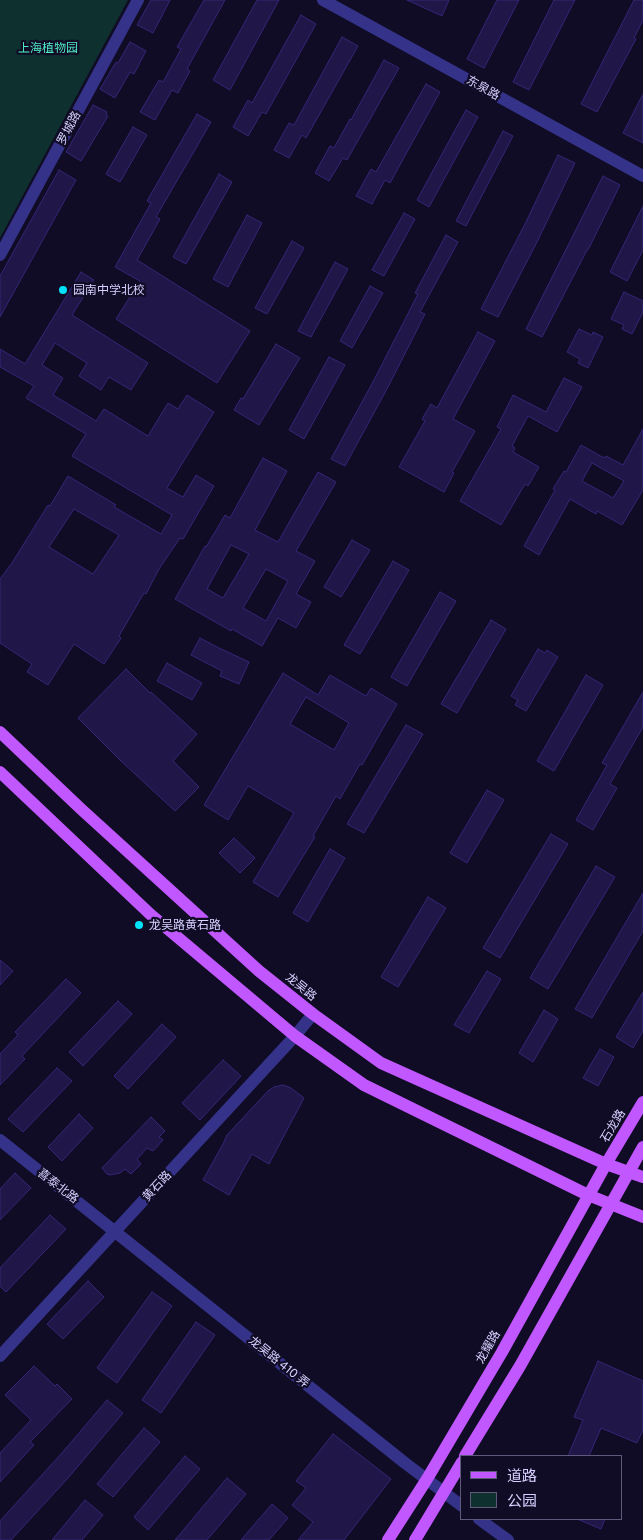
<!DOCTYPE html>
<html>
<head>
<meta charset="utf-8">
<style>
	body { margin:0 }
	#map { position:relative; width:643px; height:1540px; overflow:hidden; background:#100c25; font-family:"Public Sans","Noto Sans SC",sans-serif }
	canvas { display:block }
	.legend { position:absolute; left:460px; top:1455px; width:162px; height:65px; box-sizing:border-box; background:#100c25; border:1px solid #5f5a7c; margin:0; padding:6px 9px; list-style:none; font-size:15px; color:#d6d0ff }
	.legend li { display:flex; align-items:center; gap:10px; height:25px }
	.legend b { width:25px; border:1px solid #5f5a7c }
</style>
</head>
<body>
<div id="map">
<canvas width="643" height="1540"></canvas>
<ul class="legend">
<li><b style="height:6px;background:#c057ff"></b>道路</li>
<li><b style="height:14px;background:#0e302f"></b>公园</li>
</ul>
</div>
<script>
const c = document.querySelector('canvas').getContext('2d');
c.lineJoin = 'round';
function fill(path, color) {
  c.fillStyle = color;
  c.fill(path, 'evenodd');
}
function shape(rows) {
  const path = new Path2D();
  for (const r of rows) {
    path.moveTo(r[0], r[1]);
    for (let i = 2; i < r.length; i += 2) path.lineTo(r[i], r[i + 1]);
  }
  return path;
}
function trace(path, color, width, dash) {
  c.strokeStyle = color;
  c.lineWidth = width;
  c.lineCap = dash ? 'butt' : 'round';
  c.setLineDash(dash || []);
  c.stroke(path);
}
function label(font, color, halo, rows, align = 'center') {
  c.font = font + ' "Public Sans","Noto Sans SC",sans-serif';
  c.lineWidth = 4.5;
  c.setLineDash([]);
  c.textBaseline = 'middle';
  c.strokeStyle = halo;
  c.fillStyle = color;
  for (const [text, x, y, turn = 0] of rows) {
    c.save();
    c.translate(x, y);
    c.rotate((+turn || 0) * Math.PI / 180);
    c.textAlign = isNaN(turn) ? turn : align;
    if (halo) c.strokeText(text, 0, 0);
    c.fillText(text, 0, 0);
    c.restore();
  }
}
const green = shape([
	[0,0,128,0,0,238]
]);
const building = shape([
	[151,0,170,0,153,33,137,25,151,0],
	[204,0,225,0,187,69,190,71,178,93,172,90,155,120,140,112,159,80,163,82,181,49,177,47,204,0],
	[257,0,279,0,230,90,213,80,257,0],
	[407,0,449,0,442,16,407,0],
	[497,0,519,0,484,68,467,59,497,0],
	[554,0,575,0,529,90,513,82,554,0],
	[634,0,643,0,643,20,634,38,636,39,597,112,581,104,634,0],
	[301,15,316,24,266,114,262,112,248,136,233,127,248,100,252,103,301,15],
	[342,37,358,46,306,138,302,135,289,158,274,150,289,123,294,125,342,37],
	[130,42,146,51,134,74,130,72,115,98,100,89,116,62,118,63,130,42],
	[384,60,399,68,347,160,343,158,329,181,315,173,330,146,334,148,350,119,351,120,384,60],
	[426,84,440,92,390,183,385,180,372,204,356,196,371,169,376,172,426,84],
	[643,94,643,143,623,133,643,94],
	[93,105,107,112,106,115,108,116,81,161,66,152,93,105],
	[466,110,478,117,429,207,417,200,466,110],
	[197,114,211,122,156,217,160,219,137,260,250,331,217,383,116,319,140,281,115,267,151,203,147,201,197,114],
	[133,127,147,135,120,182,106,174,133,127],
	[503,131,513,136,466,226,456,221,503,131],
	[558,155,575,163,537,242,498,317,481,309,526,222,558,155],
	[59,170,76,180,0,317,0,276,59,170],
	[219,174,232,182,186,264,173,257,219,174],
	[603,176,620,185,588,250,587,250,542,337,526,329,603,176],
	[643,206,643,250,627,281,610,272,643,206],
	[404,213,415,219,384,276,372,270,404,213],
	[247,215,262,223,228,287,213,279,247,215],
	[446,235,458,242,420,312,425,314,388,387,345,466,331,459,374,380,418,294,415,293,446,235],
	[292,241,304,248,267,314,255,308,292,241],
	[335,262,348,269,311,337,298,331,335,262],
	[81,272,94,280,72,315,148,363,131,390,109,377,101,390,79,376,87,363,55,343,42,365,63,378,53,395,96,421,104,409,148,436,168,403,178,409,187,395,214,412,167,488,183,497,196,475,214,486,183,539,180,538,159,569,146,594,144,593,119,636,121,638,104,664,74,644,48,685,27,672,32,664,0,643,0,579,12,563,48,505,50,506,68,476,116,505,114,507,161,534,172,515,72,456,86,434,26,398,34,386,0,367,0,349,25,364,81,272],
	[74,509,119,535,93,574,49,547,74,509],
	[370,286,383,293,352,348,340,341,370,286],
	[624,292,643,301,643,312,632,334,622,329,624,325,611,319,624,292],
	[579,329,592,335,593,332,603,337,588,368,578,363,580,359,567,352,579,329],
	[478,332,495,341,453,419,475,431,452,472,454,473,444,492,399,467,425,421,422,419,431,404,437,408,478,332],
	[276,344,300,358,259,425,234,410,241,398,243,399,276,344],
	[329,357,345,365,304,439,289,430,329,357],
	[564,378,582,387,557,432,528,416,512,446,515,448,513,452,539,467,528,486,525,484,501,525,460,501,501,429,497,427,513,395,546,412,564,378],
	[643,429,643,490,622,525,597,511,596,514,570,499,539,555,524,546,555,490,553,489,564,471,566,472,581,445,604,458,606,456,623,465,643,429],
	[592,463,624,481,613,498,582,481,592,463],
	[263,458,287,471,255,530,278,542,318,472,336,482,296,551,315,561,296,594,311,602,296,628,278,618,262,646,232,629,231,631,175,599,205,546,206,547,225,515,230,518,263,458],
	[231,545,249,554,223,598,207,589,231,545],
	[266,569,288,581,266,621,243,608,266,569],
	[352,540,370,550,341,597,324,587,352,540],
	[393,561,409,570,360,654,344,645,393,561],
	[440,592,456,601,407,686,391,677,440,592],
	[491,620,506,629,457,713,441,704,491,620],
	[200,638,219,648,249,662,239,684,220,676,222,671,191,655,200,638],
	[538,649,545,653,547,650,558,657,526,711,515,705,518,700,511,696,538,649],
	[167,663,202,683,192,700,157,681,167,663],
	[126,669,150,693,151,692,197,734,173,761,199,787,175,811,121,761,78,718,126,669],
	[283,673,318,695,330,675,366,696,371,688,397,704,362,765,360,764,340,799,336,796,313,836,315,837,278,897,253,882,294,813,248,786,228,820,204,805,283,673],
	[306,697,349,723,334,750,290,724,306,697],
	[586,675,603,685,554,771,537,761,586,675],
	[643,692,643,727,610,784,617,788,593,830,576,820,607,765,602,763,643,692],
	[406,725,423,734,364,833,347,824,406,725],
	[487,790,504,800,467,863,450,853,487,790],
	[551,834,568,844,500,958,483,948,551,834],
	[234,838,255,858,240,873,219,853,234,838],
	[330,849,345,858,308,922,293,913,330,849],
	[596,866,615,877,548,989,530,978,596,866],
	[643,893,643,931,592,1018,575,1009,643,893],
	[428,897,446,908,398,987,381,977,428,897],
	[0,960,13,971,0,985,0,960],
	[487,971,501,979,469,1033,454,1025,487,971],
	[66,979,81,993,22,1056,25,1059,0,1085,0,1054,18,1035,15,1032,66,979],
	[643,992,643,1031,633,1048,616,1037,643,992],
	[118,1001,132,1014,83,1066,69,1052,118,1001],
	[544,1010,558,1019,533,1062,519,1053,544,1010],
	[162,1024,176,1037,128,1089,114,1076,162,1024],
	[600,1049,614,1057,598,1086,583,1078,600,1049],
	[223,1060,241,1076,200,1120,182,1103,223,1060],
	[57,1068,72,1081,23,1132,8,1119,57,1068],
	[283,1085,291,1088,304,1098,269,1164,252,1154,229,1195,203,1180,223,1144,227,1135,268,1091,274,1087,283,1085],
	[79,1114,93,1128,62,1161,48,1147,79,1114],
	[151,1117,165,1131,159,1137,163,1140,153,1151,147,1148,137,1159,141,1164,131,1174,125,1169,120,1173,110,1175,107,1174,102,1168,151,1117],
	[15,1173,31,1188,0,1220,0,1189,15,1173],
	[50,1215,66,1229,6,1292,0,1286,0,1268,50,1215],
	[88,1281,104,1297,63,1339,47,1324,88,1281],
	[152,1292,172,1306,117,1383,97,1368,152,1292],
	[196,1322,215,1335,161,1413,142,1400,196,1322],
	[598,1361,643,1381,643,1430,637,1443,601,1428,589,1456,568,1456,583,1420,574,1417,598,1361],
	[34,1366,55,1386,57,1384,72,1399,30,1442,34,1445,0,1482,0,1453,31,1420,5,1395,34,1366],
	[107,1400,123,1413,68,1478,11,1540,0,1540,0,1521,62,1453,107,1400],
	[144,1428,160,1442,113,1497,97,1484,144,1428],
	[333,1434,391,1479,344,1540,298,1540,313,1522,292,1505,306,1488,296,1481,333,1434],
	[185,1456,200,1469,148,1530,134,1517,185,1456],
	[227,1478,246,1494,207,1540,175,1540,227,1478],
	[85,1500,103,1515,82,1540,52,1540,85,1500],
	[272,1504,288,1518,269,1540,241,1540,272,1504],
	[577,1519,605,1519,601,1529,577,1519]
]);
const minor = shape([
	[323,0,643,176],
	[0,255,138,0],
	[0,1140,405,1463,462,1506],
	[0,1356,295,1036,313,1014],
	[479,1519,508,1540]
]);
const major = shape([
	[0,732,81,809,259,971,313,1014,381,1063,606,1164,643,1177],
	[0,772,150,914,295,1036,364,1085,588,1195,643,1217],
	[465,1456,520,1366,643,1147],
	[388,1540,427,1479,502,1352,606,1164,643,1102],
	[415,1540,462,1462]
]);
const markers = [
	[63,290,5,"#00e2fb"],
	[139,925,5,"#00e2fb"]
];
const parkNames = [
	["上海植物园",48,48]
];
const streetNames = [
	["东泉路",483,88,29],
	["罗城路",69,128,-62],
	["龙吴路",301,987,39],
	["石龙路",613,1126,-59],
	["喜泰北路",58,1186,38],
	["黄石路",157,1186,-47],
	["龙耀路",488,1347,-60],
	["龙吴路 410 弄",279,1362,39]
];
const poiNames = [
	["园南中学北校",73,290],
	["龙吴路黄石路",149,925]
];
fill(green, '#0e302f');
fill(building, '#201648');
trace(building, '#362677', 1);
trace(minor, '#353289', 12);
trace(major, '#c057ff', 12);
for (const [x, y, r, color] of markers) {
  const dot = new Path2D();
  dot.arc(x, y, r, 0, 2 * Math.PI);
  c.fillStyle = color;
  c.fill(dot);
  trace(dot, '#100c25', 2);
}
label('12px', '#50ebc4', '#100c25', parkNames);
label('12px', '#d6d0ff', '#100c25', streetNames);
label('12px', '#d6d0ff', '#100c25', poiNames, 'left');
</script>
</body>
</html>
